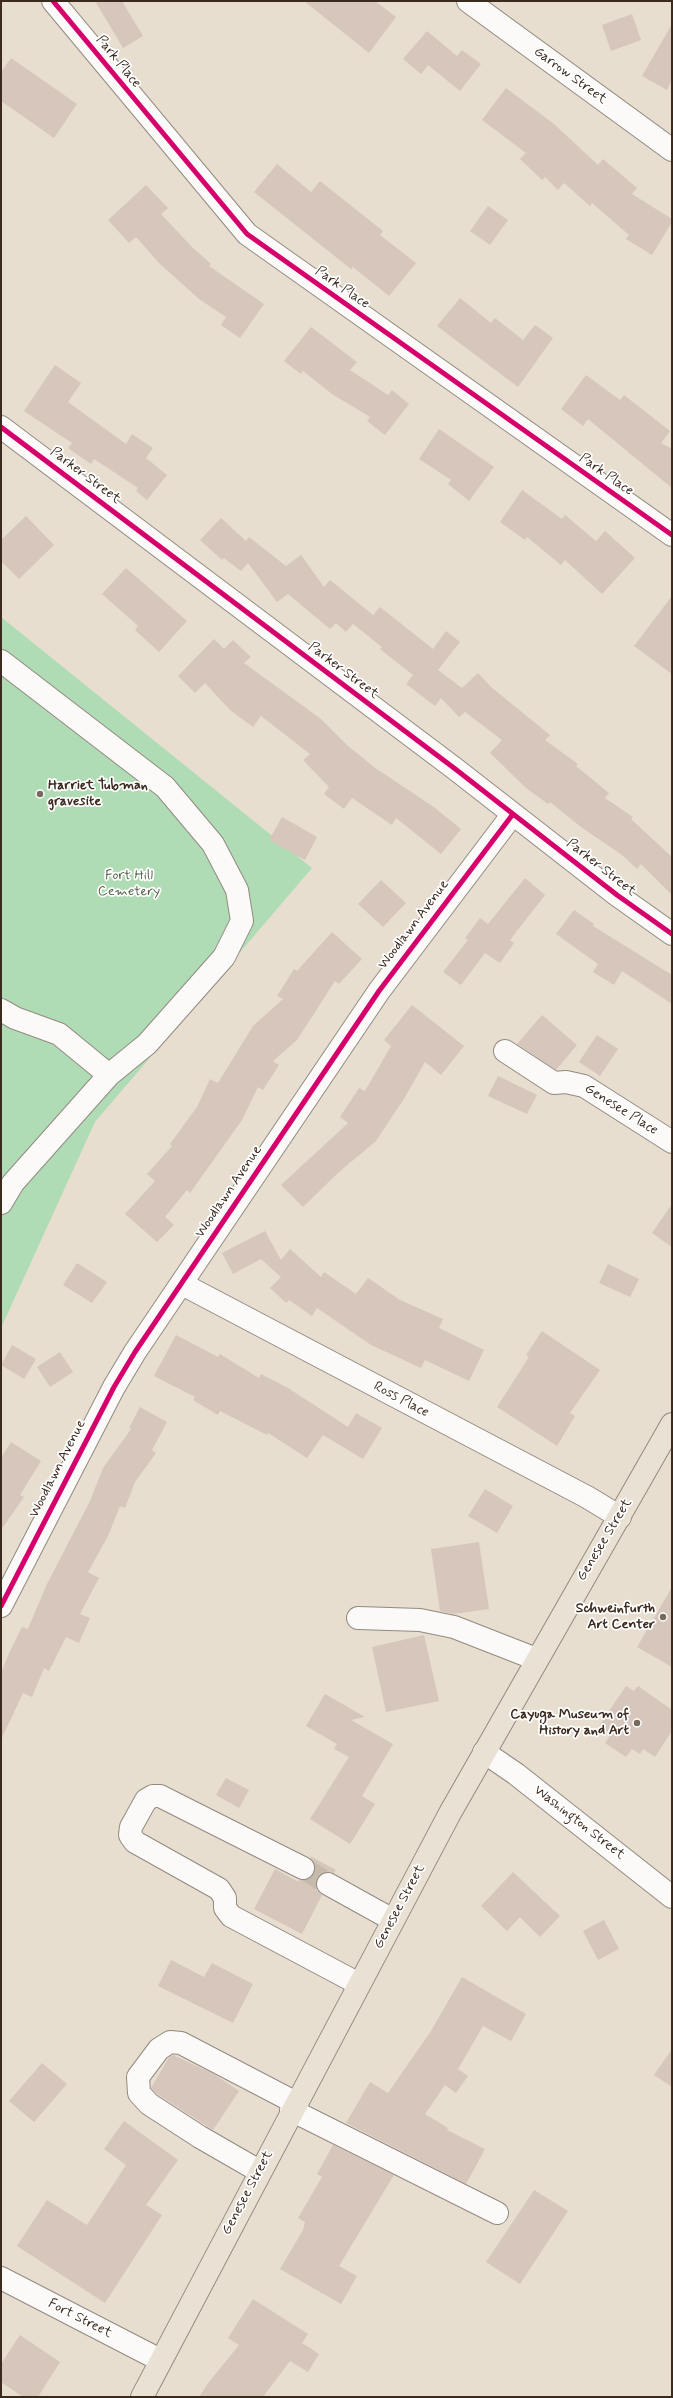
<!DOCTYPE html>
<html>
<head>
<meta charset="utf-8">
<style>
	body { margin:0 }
	#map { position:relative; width:673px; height:2398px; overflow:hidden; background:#e7decf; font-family:Mynerve,sans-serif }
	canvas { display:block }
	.frame { position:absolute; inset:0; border:2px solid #3b2a1e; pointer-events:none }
</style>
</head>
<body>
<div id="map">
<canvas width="673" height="2398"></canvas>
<div class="frame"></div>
</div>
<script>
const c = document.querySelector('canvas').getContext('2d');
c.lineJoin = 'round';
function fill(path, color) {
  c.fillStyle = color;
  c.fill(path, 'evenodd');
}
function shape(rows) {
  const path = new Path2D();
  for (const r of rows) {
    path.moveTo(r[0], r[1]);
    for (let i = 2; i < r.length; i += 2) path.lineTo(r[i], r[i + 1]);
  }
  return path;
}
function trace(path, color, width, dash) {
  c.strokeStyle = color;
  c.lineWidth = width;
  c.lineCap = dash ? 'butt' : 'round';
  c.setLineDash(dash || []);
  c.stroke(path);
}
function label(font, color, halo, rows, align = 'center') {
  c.font = font + ' Mynerve,sans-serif';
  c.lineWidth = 3.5;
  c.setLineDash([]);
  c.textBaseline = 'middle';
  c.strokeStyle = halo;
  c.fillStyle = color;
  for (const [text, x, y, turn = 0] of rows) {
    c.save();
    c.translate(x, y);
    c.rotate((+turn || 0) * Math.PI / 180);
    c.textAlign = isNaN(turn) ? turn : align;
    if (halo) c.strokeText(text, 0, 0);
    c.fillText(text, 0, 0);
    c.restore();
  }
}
const green = shape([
	[1,617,312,868,95,1122,1,1328]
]);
const building = shape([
	[95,1,122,1,143,36,123,48],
	[304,1,375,1,396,17,369,53],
	[632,14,641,40,611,51,602,25],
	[672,24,672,80,667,90,642,76],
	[427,31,457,56,462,50,481,64,460,91,428,65,421,74,403,59],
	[11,58,77,104,54,138,1,101,1,72],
	[506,88,554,124,598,165,603,159,637,188,632,194,672,219,672,222,652,255,626,239,629,235,592,203,590,206,564,183,558,190,545,177,542,180,520,159,526,153,482,120],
	[277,164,311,192,320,181,383,231,380,235,416,263,389,296,353,267,351,269,254,192],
	[146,185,168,208,161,214,192,247,211,264,209,266,264,304,240,338,221,325,226,317,199,299,160,264,136,237,129,243,108,220],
	[488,206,508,220,490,245,470,231],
	[460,298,491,323,495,318,523,340,535,325,553,338,518,387,437,326],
	[311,327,357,362,350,370,388,395,392,390,409,404,385,435,367,421,370,417,332,394,303,371,301,374,284,361],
	[55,365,81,383,68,402,126,444,132,434,153,448,146,458,167,475,147,500,136,491,138,488,94,459,91,464,68,448,72,443,24,411],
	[586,375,620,400,624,395,670,431,661,443,672,449,672,488,588,419,583,426,561,409],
	[439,429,494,467,469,501,448,484,451,480,419,459],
	[522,490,562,519,565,515,596,541,605,531,635,558,602,594,565,560,561,565,527,537,525,540,500,522],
	[26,516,54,545,19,579,1,561,1,540],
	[221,518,246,541,249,537,286,566,301,555,324,587,330,580,373,615,380,607,433,649,446,631,460,642,438,670,462,688,478,673,491,687,550,735,545,740,578,764,576,766,609,793,605,798,633,817,631,819,672,857,672,895,641,864,637,869,622,855,581,827,550,802,548,804,526,788,490,753,502,740,465,712,459,717,441,698,435,706,406,684,413,675,380,649,382,647,353,624,346,632,336,623,330,629,288,594,277,602,248,563,241,571,224,558,222,560,200,540],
	[126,568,187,621,159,652,135,630,138,626,102,594],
	[672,596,672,674,634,646],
	[214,639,224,649,233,640,251,657,244,663,321,719,348,746,374,767,435,808,461,829,441,854,396,818,392,825,352,798,344,809,324,794,329,787,303,760,310,754,261,716,253,727,230,710,205,683,195,693,178,676],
	[282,817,317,837,305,860,269,840],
	[525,878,545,895,510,940,514,943,500,963,485,953,461,985,443,972,468,940,465,938,480,918,488,924],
	[381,880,406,903,383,927,358,904],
	[574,910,594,924,593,926,672,975,672,1004,622,971,614,985,593,972,598,964,556,934],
	[332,932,362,959,339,984,335,981,297,1040,273,1061,279,1065,263,1090,258,1087,242,1120,190,1193,187,1190,165,1217,174,1225,157,1242,125,1214,155,1181,147,1174,172,1146,170,1144,197,1107,210,1079,218,1083,253,1026,283,999,277,996,294,969,297,971],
	[412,1005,464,1046,441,1075,425,1062,405,1097,376,1141,339,1172,303,1207,281,1185,348,1123,340,1117,359,1088,365,1091,391,1046,384,1040],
	[542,1015,577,1045,556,1070,517,1044],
	[597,1035,618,1049,600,1076,579,1062],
	[498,1076,537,1095,527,1114,488,1096],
	[672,1204,672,1247,652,1233],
	[265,1231,281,1260,290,1249,321,1277,324,1272,356,1294,368,1278,400,1300,443,1319,439,1328,484,1350,469,1381,425,1360,421,1368,371,1345,317,1308,312,1316,289,1300,286,1303,270,1288,281,1277,261,1259,233,1274,222,1253],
	[77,1263,107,1282,92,1303,63,1285],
	[608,1264,639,1279,630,1297,599,1283],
	[542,1331,600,1370,570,1413,575,1416,557,1446,497,1407,529,1357,526,1355],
	[176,1335,218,1357,220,1354,259,1378,261,1374,288,1388,348,1427,356,1413,382,1428,363,1459,323,1435,307,1458,268,1433,267,1435,220,1411,218,1415,193,1400,195,1397,154,1376],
	[12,1345,36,1359,24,1379,1,1365],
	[60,1352,73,1372,50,1387,37,1367],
	[140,1407,167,1422,152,1450,156,1453,135,1482,125,1508,120,1506,108,1536,88,1572,99,1578,80,1614,90,1618,79,1643,66,1637,49,1671,44,1668,32,1697,23,1693,1,1740,1,1673,10,1651,22,1627,28,1629,46,1586,90,1501,103,1468,131,1429,129,1428],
	[11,1442,41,1461,20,1495,24,1497,1,1530,1,1458],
	[485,1489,513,1506,497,1533,468,1516],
	[479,1542,489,1609,453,1614,440,1611,431,1549],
	[672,1587,672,1667,637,1647],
	[424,1635,439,1701,386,1712,372,1647],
	[626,1686,634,1691,638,1686,672,1710,672,1731,655,1757,643,1749,640,1754,632,1749,626,1757,605,1743,611,1734,599,1726],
	[325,1694,365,1717,351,1720,393,1744,362,1796,375,1804,350,1844,310,1819,349,1757,334,1749,337,1744,306,1726],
	[226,1778,249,1790,239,1808,216,1795],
	[310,1856,336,1870,334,1873,322,1873,317,1878,317,1890,322,1895,302,1934,254,1909,275,1869,297,1881,310,1878,315,1868],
	[513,1872,560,1916,540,1937,520,1917,507,1931,481,1906],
	[604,1920,619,1949,598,1960,583,1931],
	[171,1960,204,1977,212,1963,253,1984,233,2023,158,1986],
	[462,1977,526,2014,511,2041,483,2026,458,2069,468,2076,456,2093,445,2085,425,2114,448,2128,447,2130,485,2149,466,2184,346,2123,370,2082,388,2093,431,2031],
	[672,2049,672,2087,654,2075],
	[173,2055,212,2073,239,2091,213,2130,157,2094,151,2088,169,2057],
	[42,2063,67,2084,34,2122,9,2101],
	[124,2121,178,2160,146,2205,162,2215,105,2303,17,2246,47,2200,87,2225,126,2165,104,2149],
	[333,2145,394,2175,339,2266,357,2276,341,2304,280,2269,303,2230,305,2222,298,2218,322,2177,317,2174],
	[534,2190,568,2211,520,2284,486,2262],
	[253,2299,308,2334,302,2343,319,2354,308,2372,290,2361,263,2397,199,2397,209,2382,239,2345,228,2338],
	[20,2335,60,2362,38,2397,23,2397,1,2382,1,2364]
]);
const minorTunnel = shape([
	[303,1868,328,1884]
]);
const minor = shape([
	[53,1,247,234,672,535],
	[468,1,672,150],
	[1,427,454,768,617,895,672,934],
	[1,661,165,787,213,844,237,890,242,921,224,957,147,1044,109,1075],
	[1,1010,15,1018,59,1034,109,1075,13,1183,1,1203],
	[505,1051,554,1083,566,1082,584,1086,672,1142],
	[182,1284,587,1497,620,1517],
	[1,1606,114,1387,135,1352,379,991,513,814],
	[358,1618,420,1620,454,1627,536,1659],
	[484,1752,516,1774,672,1897],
	[303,1868,160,1796,153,1796,146,1800,131,1827,130,1835,135,1842,219,1889,225,1898,225,1908,231,1916,359,1984],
	[328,1884,393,1920],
	[291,2110,497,2213],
	[259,2171,200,2137,149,2104,139,2093,138,2077,159,2049,170,2042,181,2043,296,2103],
	[1,2278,160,2360]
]);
const major = shape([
	[142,2397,450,1813,672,1424]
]);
const cycleway = shape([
	[53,1,247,234,672,535],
	[1,427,454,768,617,895,672,934],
	[1,1606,114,1387,135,1352,379,991,513,814]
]);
const markers = [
	[40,794,4,"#77695c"],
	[663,1617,4,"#77695c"],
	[637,1723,4,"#77695c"]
];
const streetNames = [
	["Park Place",118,62,51],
	["Garrow Street",570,76,36],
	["Park Place",342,288,35],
	["Park Place",606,475,35],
	["Parker Street",85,476,37],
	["Parker Street",343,671,37],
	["Parker Street",601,868,38],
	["Woodlawn Avenue",414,925,-53],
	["Genesee Place",621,1110,32],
	["Woodlawn Avenue",229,1192,-56],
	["Ross Place",401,1400,28],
	["Woodlawn Avenue",58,1469,-63],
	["Genesee Street",605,1540,-59],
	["Washington Street",579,1823,38],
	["Genesee Street",400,1907,-62],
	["Genesee Street",248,2193,-62],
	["Fort Street",80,2319,27]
];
const poiNames = [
	["Harriet Tubman",48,786,"left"],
	["gravesite",48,802,"left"],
	["Schweinfurth",655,1609],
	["Art Center",655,1625],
	["Cayuga Museum of",629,1715],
	["History and Art",629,1731]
];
const parkNames = [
	["Fort Hill",129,876],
	["Cemetery",129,892]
];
fill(green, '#b0dcb5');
fill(building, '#d7c6bb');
trace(minorTunnel, '#c5baac', 22, [22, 11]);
trace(minor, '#928a81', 24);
trace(major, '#928a81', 24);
trace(minor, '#fbfaf8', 22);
trace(major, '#eae1d5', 22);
trace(cycleway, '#d6006c', 5);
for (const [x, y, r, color] of markers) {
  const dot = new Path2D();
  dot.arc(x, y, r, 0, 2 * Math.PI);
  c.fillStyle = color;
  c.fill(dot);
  trace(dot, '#fff', 1.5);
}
label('14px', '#3b2a1e', '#fff', streetNames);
label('bold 14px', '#3b2a1e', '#fff', poiNames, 'right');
label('14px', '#515f45', '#fff', parkNames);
</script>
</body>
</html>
